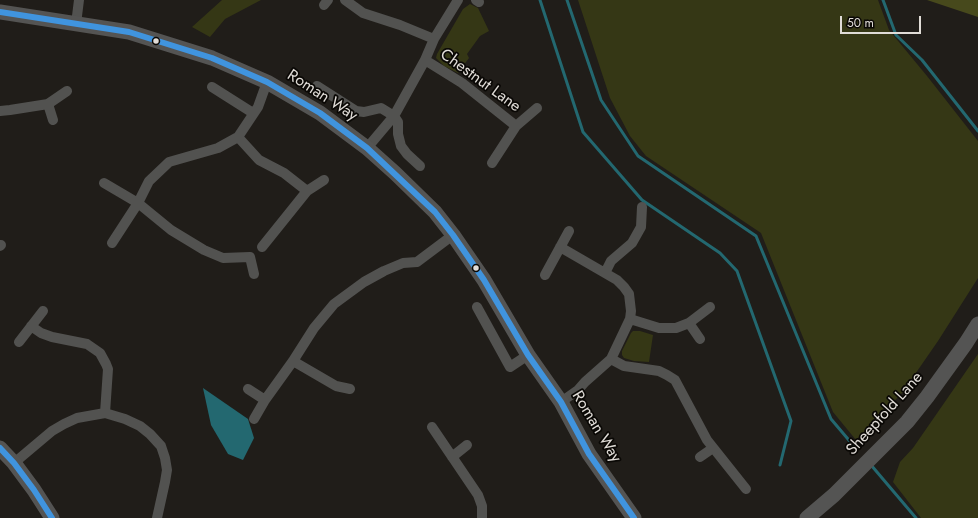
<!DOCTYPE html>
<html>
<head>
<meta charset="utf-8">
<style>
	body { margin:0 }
	#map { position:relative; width:978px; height:518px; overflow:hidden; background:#201d19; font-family:Jost,sans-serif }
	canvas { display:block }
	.scale { position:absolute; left:840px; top:16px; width:81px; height:18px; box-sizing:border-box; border:2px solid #e0dcd7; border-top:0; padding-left:5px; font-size:12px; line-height:14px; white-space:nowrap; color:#e0dcd7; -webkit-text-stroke:3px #0a0805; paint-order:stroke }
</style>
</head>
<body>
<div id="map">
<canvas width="978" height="518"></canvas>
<div class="scale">50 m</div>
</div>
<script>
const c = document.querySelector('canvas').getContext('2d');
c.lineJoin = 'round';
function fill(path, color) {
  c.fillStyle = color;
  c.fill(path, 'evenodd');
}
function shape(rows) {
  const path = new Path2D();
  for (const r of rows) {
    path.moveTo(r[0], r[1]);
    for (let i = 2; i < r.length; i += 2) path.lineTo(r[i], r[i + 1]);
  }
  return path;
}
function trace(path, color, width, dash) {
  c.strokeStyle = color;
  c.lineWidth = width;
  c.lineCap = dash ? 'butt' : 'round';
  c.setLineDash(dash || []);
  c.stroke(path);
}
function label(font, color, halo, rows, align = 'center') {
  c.font = font + ' Jost,sans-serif';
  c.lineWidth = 3.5;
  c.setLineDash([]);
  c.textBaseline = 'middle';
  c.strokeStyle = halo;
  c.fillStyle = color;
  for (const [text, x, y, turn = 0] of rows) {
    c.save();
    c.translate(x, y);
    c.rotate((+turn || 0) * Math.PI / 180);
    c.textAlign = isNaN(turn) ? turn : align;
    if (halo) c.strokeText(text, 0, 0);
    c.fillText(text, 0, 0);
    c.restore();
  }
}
const green = shape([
	[222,0,261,0,225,19,210,37,192,27],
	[578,0,878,0,889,30,927,76,978,141,978,278,938,341,902,393,856,440,833,412,761,233,646,156,630,136,610,98],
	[470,4,478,8,489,31,480,36,467,54,469,58,458,73,444,66,436,58,437,54,463,9],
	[633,331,640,331,653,335,649,362,634,361,624,358,622,355,622,351,631,333],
	[978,354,978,518,921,518,893,482,900,462,913,448]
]);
const forest = shape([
	[927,0,978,0,978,17]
]);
const water = shape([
	[203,388,248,419,254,438,243,460,228,454,211,425]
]);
const stream = shape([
	[540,0,583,132,642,200,720,253,737,271,791,421,780,465],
	[567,0,601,100,638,156,756,236,831,419,853,445],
	[883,0,896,35,922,60,978,131],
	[871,465,916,518]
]);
const street = shape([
	[345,0,363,13,400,25,434,39],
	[476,0,479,2],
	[324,5,328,0],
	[76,24,79,0],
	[425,60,462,83,516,126],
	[317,86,356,111,364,112,381,108,394,116,398,122,398,134,401,146,407,154,420,166],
	[212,87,253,113],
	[48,104,53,120],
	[0,111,10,110,48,104,67,91],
	[238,137,259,160,284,173,307,191],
	[367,148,394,116,425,60,434,39,458,0],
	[492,163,516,126,537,108],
	[104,183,138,203,171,230,204,250,223,258,250,257,254,274],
	[112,243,138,203,149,181,169,162,218,148,238,137,258,107,267,82],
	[0,246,1,245],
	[262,247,307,191,324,180],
	[560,247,617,280,624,287,629,294,631,311,630,319,611,359,585,382,578,390,561,402],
	[605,273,611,261,632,243,641,227,642,207],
	[545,275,569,231],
	[477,307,510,367,528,355],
	[630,319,659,328,676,328,689,323,710,307],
	[689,323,700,339],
	[31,326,41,333,52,337,87,344,100,353,106,364,108,369,105,413],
	[19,342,43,311],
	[611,359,624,366,659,371,667,375,675,380,707,440,746,489],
	[293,361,336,386,350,389],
	[248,389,265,400,254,419],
	[265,400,293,361,314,328,334,304,364,282,384,271,403,263,417,262,453,235],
	[432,427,478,495,482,506,482,518],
	[452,457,467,445],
	[700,457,713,448],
	[14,463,52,431,64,424,77,418,105,413,125,419,140,426,150,434,161,446,165,458,167,470,165,482,157,518]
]);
const secondary = shape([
	[0,12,129,32,212,58,267,82,320,113,367,148,395,173,435,212,453,235,484,280,528,355,561,402,589,454,634,518],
	[0,448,14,463,34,490,52,518],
	[807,518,834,495,907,422,927,397,966,343,978,324]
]);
const bus1 = shape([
	[0,12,129,32,212,58,267,82,320,113,367,148,435,212,453,235,484,280,528,355,561,402,589,454,634,518],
	[0,448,14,463,34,490,52,518]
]);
const markers = [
	[156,41,3.5,"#e0dcd7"],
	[476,268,3.5,"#e0dcd7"]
];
const streetNames = [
	["Chestnut Lane",480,81,36],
	["Roman Way",322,96,33],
	["Sheepfold Lane",885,414,-48],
	["Roman Way",596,427,59]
];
fill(green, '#353715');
fill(forest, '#47491c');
fill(water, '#236870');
trace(stream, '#236870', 3);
trace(street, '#525250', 10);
trace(secondary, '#545453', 15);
trace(bus1, '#4094de', 6);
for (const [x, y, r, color] of markers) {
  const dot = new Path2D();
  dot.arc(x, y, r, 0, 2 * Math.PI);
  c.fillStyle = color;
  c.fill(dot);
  trace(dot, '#0a0805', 1.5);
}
label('16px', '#e0dcd7', '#0a0805', streetNames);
</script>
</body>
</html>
